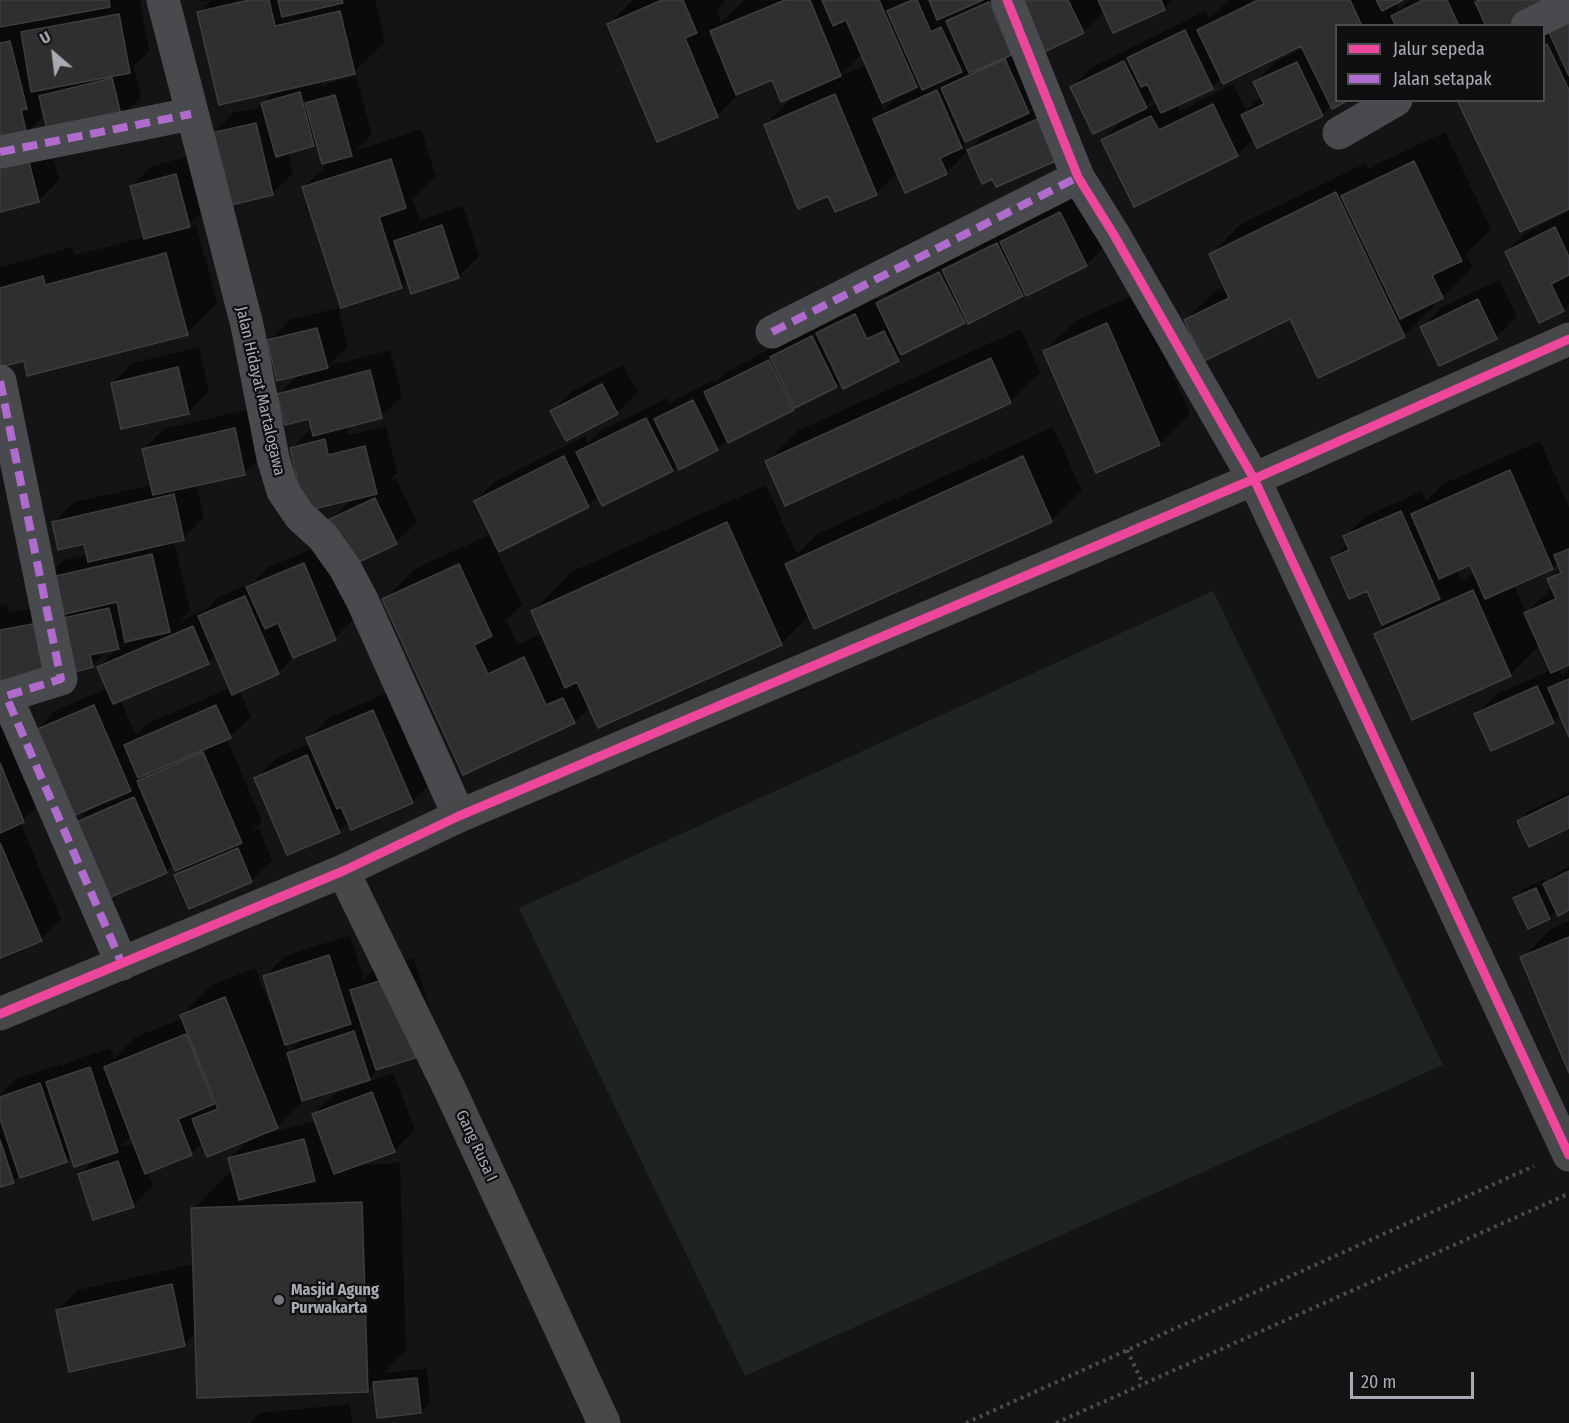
<!DOCTYPE html>
<html>
<head>
<meta charset="utf-8">
<style>
	body { margin:0 }
	#map { position:relative; width:1569px; height:1423px; overflow:hidden; background:#141415; font-family:"Fira Sans Condensed",sans-serif }
	canvas { display:block }
	.legend { position:absolute; left:1335px; top:24px; width:210px; height:78px; box-sizing:border-box; background:#0f0f10; border:2px solid #4c4d52; margin:0; padding:8px 10px; list-style:none; font-size:18px; color:#a7abb4 }
	.legend li { display:flex; align-items:center; gap:12px; height:30px }
	.legend b { width:30px; border:2px solid #4c4d52 }
	.north { position:absolute; left:24px; top:24px; width:60px; height:60px; -webkit-text-stroke:4px #0f0f10; paint-order:stroke; rotate:332deg; font-size:16px; font-weight:700; line-height:24px; text-align:center; color:#a7abb4 }
	.north::after { content:''; display:block; margin:auto; width:21px; height:27px; background:#a7abb4; clip-path:polygon(50% 0,100% 100%,50% 72%,0 100%) }
	.scale { position:absolute; left:1350px; top:1372px; width:124px; height:27px; box-sizing:border-box; border:3px solid #a7abb4; border-top:0; padding-left:8px; font-size:18px; line-height:21px; white-space:nowrap; color:#a7abb4; -webkit-text-stroke:4px #0f0f10; paint-order:stroke }
</style>
</head>
<body>
<div id="map">
<canvas width="1569" height="1423"></canvas>
<ul class="legend">
<li><b style="height:8px;background:#ed469a"></b>Jalur sepeda</li>
<li><b style="height:8px;background:#b06ccc"></b>Jalan setapak</li>
</ul>
<div class="north">U</div>
<div class="scale">20 m</div>
</div>
<script>
const c = document.querySelector('canvas').getContext('2d');
c.lineJoin = 'round';
function fill(path, color) {
  c.fillStyle = color;
  c.fill(path, 'evenodd');
}
function shape(rows) {
  const path = new Path2D();
  for (const r of rows) {
    path.moveTo(r[0], r[1]);
    for (let i = 2; i < r.length; i += 2) path.lineTo(r[i], r[i + 1]);
  }
  return path;
}
function trace(path, color, width, dash) {
  c.strokeStyle = color;
  c.lineWidth = width;
  c.lineCap = dash ? 'butt' : 'round';
  c.setLineDash(dash || []);
  c.stroke(path);
}
function label(font, color, halo, rows, align = 'center') {
  c.font = font + ' "Fira Sans Condensed",sans-serif';
  c.lineWidth = 4.5;
  c.setLineDash([]);
  c.textBaseline = 'middle';
  c.strokeStyle = halo;
  c.fillStyle = color;
  for (const [text, x, y, turn = 0] of rows) {
    c.save();
    c.translate(x, y);
    c.rotate((+turn || 0) * Math.PI / 180);
    c.textAlign = isNaN(turn) ? turn : align;
    if (halo) c.strokeText(text, 0, 0);
    c.fillText(text, 0, 0);
    c.restore();
  }
}
const green = shape([
	[1213,591,1443,1065,745,1376,519,908]
]);
const shadow = shape([
	[0,0,140,0,149,51,134,66,141,97,121,118,48,136,59,180,38,201,0,210],
	[45,115,48,130,24,136],
	[200,0,375,0,385,42,354,72,322,80,324,87,328,83,356,76,372,134,355,151,421,129,436,177,413,200,420,220,463,206,479,256,458,277,408,280,401,287,303,188,331,160,317,141,313,145,288,152,293,173,272,194,213,134,233,113,264,106,263,103,276,90,199,12,211,0,201,2],
	[633,0,726,0,717,11,721,22,745,0,1173,0,1164,8,1105,10,1083,32,1040,52,1049,91,1027,113,1061,99,993,177,969,150,990,129,970,138,963,145,967,152,946,173,898,172,877,193,836,210,829,195,765,125,796,94,773,78,741,92,717,116,609,24],
	[862,54,867,65,839,76],
	[920,82,922,87,895,99,884,110,881,101,916,86],
	[1228,0,1399,0,1395,2,1399,10,1409,0,1479,0,1486,26,1336,26,1336,100,1322,115,1254,138,1237,155,1103,140,1127,116,1072,87,1092,67,1205,11,1209,19],
	[1302,44,1304,48,1275,62,1255,83,1261,96,1246,111,1233,84,1180,111,1176,105,1212,87,1222,78],
	[1155,97,1157,103,1143,110],
	[1569,3,1569,207,1544,100,1544,31],
	[1445,132,1491,229,1466,254,1472,267,1442,297,1432,301,1434,306,1404,336,1290,317,1186,320,1216,290,1225,286,1211,254,1241,224,1366,163,1369,170,1373,166],
	[197,154,209,205,188,226,196,224,217,303,187,333,25,359,0,366,0,267,73,247,75,255,145,237,132,186,152,166],
	[1081,193,1107,244,1086,265,967,319,909,349,898,360,841,381,837,386,793,409,728,439,717,449,678,464,672,470,599,495,588,506,475,501,496,481,585,436,588,443,598,432,667,398,670,405,676,399,713,380,715,383,726,372,875,294,879,302,898,283],
	[818,332,819,334,794,347,794,344],
	[1569,211,1569,304,1563,310,1506,252,1527,232],
	[1499,280,1517,317,1496,337,1422,328,1442,307],
	[1137,294,1190,413,1160,444,1097,471,1044,352,1075,321],
	[338,308,348,346,328,366,390,350,402,396,381,417,346,426,348,435,386,426,397,472,388,482,396,478,417,522,396,542,351,564,330,521,352,499,292,448,313,427,310,417,279,394,299,374,269,341,289,320],
	[1021,329,1040,372,1010,402,767,461,797,431],
	[199,347,209,392,188,412,112,383,133,363],
	[623,365,638,392,617,413,552,411,572,391],
	[255,408,265,453,244,473,196,484,204,518,183,538,174,541,190,610,180,621,207,609,220,596,254,582,268,567,324,544,355,618,335,638,297,654,278,673,239,690,251,717,227,739,262,821,251,832,259,828,272,860,251,881,176,875,186,865,174,864,166,872,75,823,93,806,35,732,55,711,108,688,99,667,118,647,108,650,92,666,0,680,0,605,7,604,9,612,51,605,45,579,65,559,88,554,85,542,54,523,74,502,152,485,144,449,164,429],
	[69,612,62,619,61,614],
	[133,639,133,641,119,647,125,641],
	[216,654,230,688,146,724,136,735,120,699,208,662],
	[1053,427,1082,491,1051,521,810,615,781,644,590,707,575,722,464,773,384,600,414,569,489,535,522,605,506,620,518,645,542,633,533,611,571,572,766,485,797,554,817,534],
	[1540,441,1569,507,1569,664,1559,668,1562,676,1569,669,1569,734,1561,714,1553,722,1476,715,1496,694,1551,670,1540,645,1510,675,1376,634,1389,621,1368,589,1333,559,1348,543,1345,536,1366,516,1422,491,1426,501,1443,484],
	[1558,562,1561,568,1549,579,1552,587,1526,613,1514,585,1552,568],
	[1470,563,1475,573,1461,580,1456,569],
	[394,690,433,781,412,802,349,822,339,831,256,779,276,758,310,744,308,739,328,718],
	[0,693,44,801,20,822,61,919,41,939,0,957],
	[1569,792,1569,826,1519,821,1529,811],
	[1569,867,1569,909,1557,910,1549,918,1515,898,1525,888,1546,879,1547,882,1555,874],
	[1569,921,1569,1069,1522,958,1552,928],
	[350,935,364,979,373,970,414,958,438,1035,381,1067,365,1083,393,1073,415,1130,394,1151,357,1165,400,1163,406,1351,384,1373,427,1368,430,1402,420,1412,375,1382,367,1390,196,1333,184,1345,58,1310,78,1290,194,1264,193,1209,232,1170,230,1158,251,1138,203,1142,191,1154,148,1171,153,1185,133,1206,80,1175,96,1158,72,1155,66,1161,20,1175,13,1181,0,1186,0,1094,16,1079,61,1064,62,1068,68,1062,110,1048,114,1059,136,1037,183,1018,182,1015,212,985,255,968,277,1022,279,1021,265,976,285,956],
	[304,1037,289,1052,285,1043],
	[363,1081,364,1083,334,1094,313,1115,316,1121,265,1134,264,1132,277,1127,305,1099],
	[132,1136,135,1143,121,1147],
	[350,1404,352,1423,250,1423,260,1413]
]);
const building = shape([
	[0,0,109,0,110,7,0,27,0,0],
	[249,0,269,0,275,26,340,11,355,74,219,105,197,12,249,0],
	[278,0,342,0,343,3,282,17,278,0],
	[662,0,683,0,697,33,685,38,718,117,657,142,607,24,662,0],
	[785,0,810,0,841,76,781,102,772,80,736,95,710,31,785,0],
	[822,0,879,0,917,87,882,103,846,20,833,26,822,0],
	[912,0,917,0,931,32,941,27,962,72,922,90,887,11,912,0],
	[929,0,983,0,937,20,929,0],
	[1013,0,1068,0,1084,33,1040,54,1013,0],
	[1098,0,1161,0,1165,10,1113,33,1098,0],
	[1258,0,1350,0,1362,26,1336,26,1336,100,1349,100,1332,109,1301,46,1223,84,1197,30,1258,0],
	[1376,0,1403,0,1382,11,1376,0],
	[1423,0,1447,0,1459,26,1396,26,1391,16,1423,0],
	[1479,0,1562,0,1511,26,1486,26,1475,2,1479,0],
	[989,2,1012,55,969,73,946,21,989,2],
	[1569,12,1569,76,1545,24,1569,12],
	[119,14,130,73,31,92,21,32,119,14],
	[1185,30,1213,89,1161,113,1147,84,1141,87,1127,58,1185,30],
	[10,41,27,109,21,110,27,135,0,141,0,43,10,41],
	[1547,44,1569,90,1569,209,1520,232,1457,100,1544,100,1544,46,1547,44],
	[1005,59,1029,113,965,142,941,88,1005,59],
	[1124,61,1147,108,1093,134,1070,87,1124,61],
	[1297,62,1323,116,1257,148,1241,115,1264,104,1253,82,1297,62],
	[112,78,122,119,49,138,39,96,112,78],
	[937,90,962,148,940,158,947,174,905,193,873,119,937,90],
	[300,92,314,146,276,157,261,103,300,92],
	[835,94,877,195,835,212,828,196,798,209,764,125,835,94],
	[335,95,352,156,322,164,305,103,335,95],
	[1213,104,1238,156,1134,207,1101,140,1151,116,1159,130,1213,104],
	[1040,118,1058,160,996,187,992,179,982,184,967,150,1040,118],
	[256,123,273,195,227,206,211,133,256,123],
	[26,150,39,202,0,212,0,157,26,150],
	[391,159,406,208,379,217,402,288,341,308,302,187,391,159],
	[1414,161,1462,261,1432,275,1443,298,1400,319,1341,196,1414,161],
	[176,174,190,227,144,239,130,186,176,174],
	[1336,192,1405,337,1318,378,1290,319,1204,361,1184,320,1229,298,1209,254,1336,192],
	[1060,212,1087,266,1026,296,1000,242,1060,212],
	[442,225,459,278,411,294,394,241,442,225],
	[1555,227,1569,257,1569,275,1551,284,1564,311,1539,323,1505,252,1555,227],
	[997,243,1023,296,968,324,942,270,997,243],
	[166,253,188,335,27,376,24,361,0,367,0,288,43,276,45,285,166,253],
	[939,272,965,323,901,355,876,303,939,272],
	[1478,299,1497,339,1439,366,1420,327,1478,299],
	[855,314,867,339,884,331,899,361,843,389,816,333,855,314],
	[1107,323,1160,445,1096,473,1043,351,1107,323],
	[317,328,328,368,277,381,267,340,317,328],
	[812,336,837,387,795,408,770,357,812,336],
	[991,358,1011,403,785,506,765,461,991,358],
	[769,360,794,410,728,443,704,392,769,360],
	[178,367,189,414,121,429,111,383,178,367],
	[370,370,382,418,313,436,309,419,285,425,277,394,370,370],
	[602,384,618,414,566,441,550,411,602,384],
	[693,400,718,450,679,470,654,419,693,400],
	[646,418,673,471,602,506,576,452,646,418],
	[235,428,245,475,153,495,142,449,235,428],
	[325,439,328,455,365,446,377,494,305,511,290,448,325,439],
	[564,456,589,507,499,552,474,501,564,456],
	[1023,456,1052,522,814,629,785,564,1023,456],
	[1510,470,1553,569,1485,599,1470,565,1439,579,1411,514,1510,470],
	[174,494,184,540,88,562,84,544,58,550,52,522,174,494],
	[375,498,397,544,350,566,328,520,375,498],
	[1401,511,1440,599,1382,625,1367,591,1349,599,1331,558,1349,550,1343,536,1401,511],
	[727,522,782,645,598,728,577,682,565,688,531,611,727,522],
	[1569,549,1569,665,1551,673,1524,613,1556,599,1547,579,1561,573,1554,555,1569,549],
	[152,554,170,632,125,642,117,602,52,617,43,579,152,554],
	[304,563,336,640,293,658,278,623,265,629,246,587,304,563],
	[459,564,492,636,474,645,488,674,524,657,546,705,563,698,575,723,463,775,382,599,459,564],
	[1473,590,1511,676,1412,720,1374,634,1473,590],
	[245,596,279,674,232,695,198,616,245,596],
	[109,608,119,649,90,655,93,667,71,673,59,619,109,608],
	[38,623,48,672,0,681,0,630,38,623],
	[193,626,209,664,113,704,97,667,193,626],
	[1569,679,1569,737,1548,688,1569,679],
	[1537,686,1554,723,1491,751,1474,714,1537,686],
	[94,705,131,791,70,817,33,731,94,705],
	[216,705,231,738,138,778,124,745,216,705],
	[373,710,413,803,351,830,341,807,337,809,306,738,373,710],
	[203,752,242,843,175,871,137,781,203,752],
	[307,755,340,833,287,855,254,778,307,755],
	[0,763,24,822,0,833,0,763],
	[1569,796,1569,828,1529,847,1517,821,1569,796],
	[134,797,167,873,106,899,74,823,134,797],
	[0,843,42,941,0,958,0,843],
	[238,848,252,882,189,909,174,875,238,848],
	[1569,871,1569,910,1558,916,1543,884,1569,871],
	[1536,888,1550,919,1528,929,1513,898,1536,888],
	[1569,937,1569,1073,1520,957,1569,937],
	[329,955,351,1024,285,1045,263,976,329,955],
	[393,977,418,1057,376,1070,350,990,393,977],
	[225,997,278,1128,207,1157,192,1119,218,1109,180,1015,225,997],
	[354,1031,370,1080,302,1101,287,1053,354,1031],
	[186,1034,214,1104,178,1119,192,1155,145,1174,104,1067,186,1034],
	[90,1067,118,1152,74,1167,46,1082,90,1067],
	[40,1083,67,1162,20,1178,0,1119,0,1097,40,1083],
	[372,1092,395,1152,334,1174,312,1114,372,1092],
	[304,1139,315,1181,239,1200,228,1158,304,1139],
	[0,1140,14,1183,0,1187,0,1140],
	[118,1161,134,1207,93,1220,78,1174,118,1161],
	[362,1202,368,1392,197,1398,191,1208,362,1202],
	[172,1284,185,1346,69,1372,56,1310,172,1284],
	[417,1378,421,1413,377,1418,373,1382,417,1378]
]);
const path = shape([
	[1127,1350,1143,1384],
	[966,1423,1534,1166],
	[1056,1423,1568,1194]
]);
const street = shape([
	[163,0,247,325,273,458,283,491,300,516,323,537,345,568,362,600,459,816],
	[1007,0,1078,177,1114,235,1254,479],
	[1527,26,1569,5],
	[1339,133,1396,100],
	[0,152,191,114],
	[772,332,1078,177],
	[0,381,61,679,6,696,122,964]
]);
const secondary = shape([
	[1254,479,1569,1155],
	[343,871,451,1092,604,1423],
	[0,1014,343,871,459,816,1254,479,1569,339]
]);
const quiet = shape([
	[0,152,191,114],
	[772,332,1078,177],
	[0,381,61,679,6,696,122,964]
]);
const cycleway = shape([
	[1007,0,1078,177,1114,235,1254,479,1569,1155],
	[0,1014,343,871,459,816,1254,479,1569,339]
]);
const markers = [
	[279,1300,6,"#74767c"]
];
const streetNames = [
	["Jalan Hidayat Martalogawa",260,391,77],
	["Gang Rusa I",476,1146,65]
];
const poiNames = [
	["Masjid Agung",291,1291],
	["Purwakarta",291,1309]
];
fill(green, '#1e241f');
fill(shadow, '#0007');
fill(building, '#2f2f30');
trace(building, '#3d3e41', 1.5);
trace(path, '#4a4c4e', 4, [3, 4.5]);
trace(street, '#494a4d', 33);
trace(secondary, '#48484b', 33);
trace(quiet, '#b06ccc', 8, [15, 8]);
trace(cycleway, '#ed469a', 9);
for (const [x, y, r, color] of markers) {
  const dot = new Path2D();
  dot.arc(x, y, r, 0, 2 * Math.PI);
  c.fillStyle = color;
  c.fill(dot);
  trace(dot, '#0f0f10', 2);
}
label('16px', '#a7abb4', '#0f0f10', streetNames);
label('bold 16px', '#a7abb4', '#0f0f10', poiNames, 'left');
</script>
</body>
</html>
